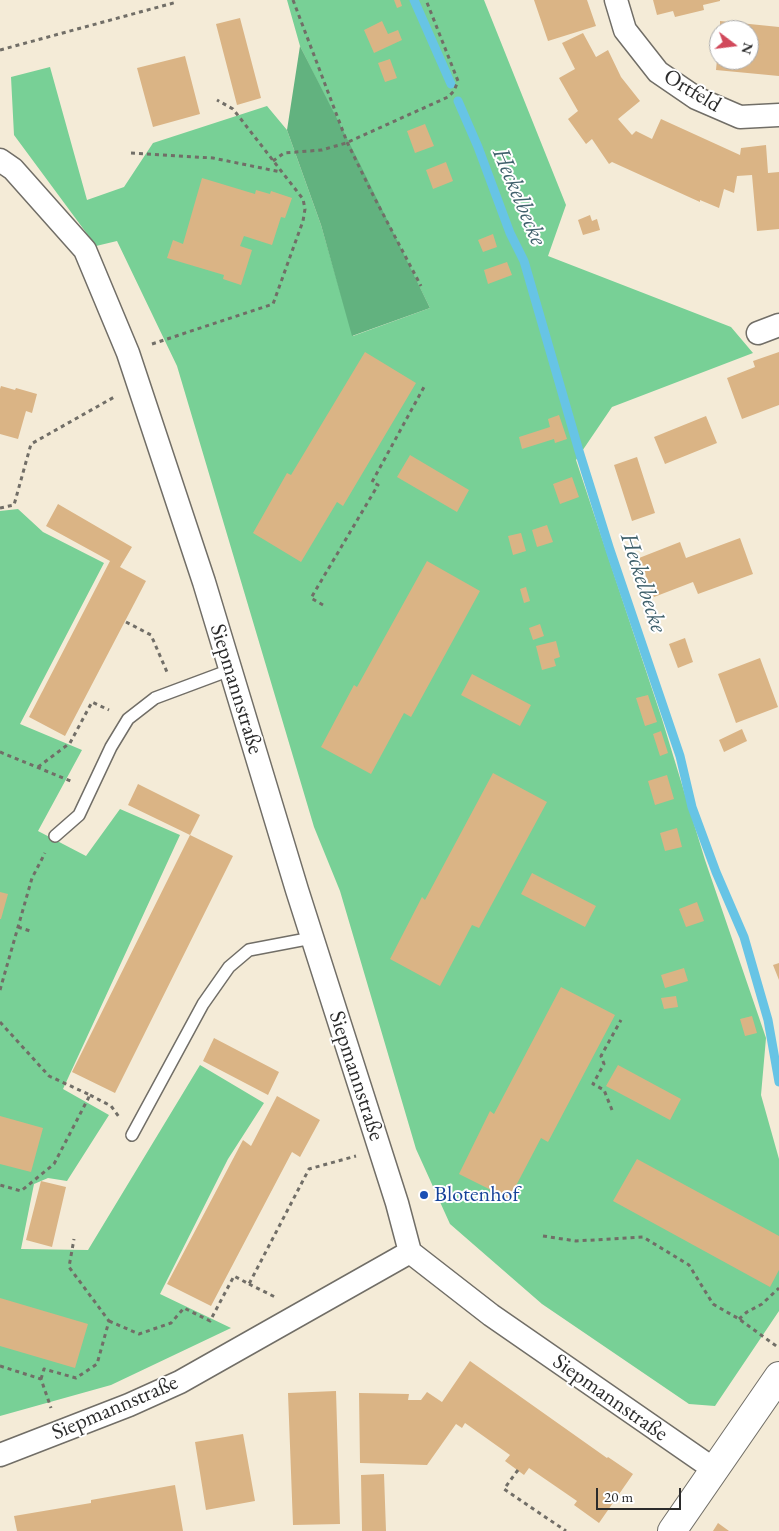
<!DOCTYPE html>
<html>
<head>
<meta charset="utf-8">
<style>
	body { margin:0 }
	#map { position:relative; width:779px; height:1531px; overflow:hidden; background:#f4ebd7; font-family:"EB Garamond",serif }
	canvas { display:block }
	.north { position:absolute; left:709px; top:20px; width:50px; height:50px; box-sizing:border-box; background:#fff; border:1px solid #aaa; border-radius:50%; rotate:105deg; font-size:14px; font-weight:700; line-height:20px; text-align:center; color:#2b2b2b }
	.north::after { content:''; display:block; margin:auto; width:18px; height:22px; background:#d1495b; clip-path:polygon(50% 0,100% 100%,50% 72%,0 100%) }
	.scale { position:absolute; left:596px; top:1488px; width:85px; height:22px; box-sizing:border-box; border:2px solid #2b2b2b; border-top:0; padding-left:6px; font-size:15px; line-height:18px; white-space:nowrap; color:#2b2b2b; -webkit-text-stroke:4px #fff; paint-order:stroke }
</style>
</head>
<body>
<div id="map">
<canvas width="779" height="1531"></canvas>
<div class="north">N</div>
<div class="scale">20 m</div>
</div>
<script>
const c = document.querySelector('canvas').getContext('2d');
c.lineJoin = 'round';
function fill(path, color) {
  c.fillStyle = color;
  c.fill(path, 'evenodd');
}
function shape(rows) {
  const path = new Path2D();
  for (const r of rows) {
    path.moveTo(r[0], r[1]);
    for (let i = 2; i < r.length; i += 2) path.lineTo(r[i], r[i + 1]);
  }
  return path;
}
function trace(path, color, width, dash) {
  c.strokeStyle = color;
  c.lineWidth = width;
  c.lineCap = dash ? 'butt' : 'round';
  c.setLineDash(dash || []);
  c.stroke(path);
}
function label(font, color, halo, rows, align = 'center') {
  c.font = font + ' "EB Garamond",serif';
  c.lineWidth = 4;
  c.setLineDash([]);
  c.textBaseline = 'middle';
  c.strokeStyle = halo;
  c.fillStyle = color;
  for (const [text, x, y, turn = 0] of rows) {
    c.save();
    c.translate(x, y);
    c.rotate((+turn || 0) * Math.PI / 180);
    c.textAlign = isNaN(turn) ? turn : align;
    if (halo) c.strokeText(text, 0, 0);
    c.fillText(text, 0, 0);
    c.restore();
  }
}
const green = shape([
	[287,0,484,0,566,205,548,256,731,327,753,353,612,407,576,460,662,719,705,860,766,1038,761,1095,779,1159,779,1311,715,1406,689,1404,542,1304,450,1224,416,1149,340,891,314,827,177,366,117,241,96,246,14,135,11,77,50,67,87,200,124,187,153,143,267,106,287,130,321,225,353,336,430,308,300,46],
	[18,509,43,532,104,563,20,724,82,750,38,831,86,856,120,809,180,835,63,1089,109,1115,67,1181,48,1178,34,1184,21,1249,88,1250,200,1065,264,1103,228,1159,160,1294,231,1328,111,1385,0,1416,0,511]
]);
const forest = shape([
	[300,46,360,164,430,308,352,336,321,225,287,130]
]);
const stream = shape([
	[414,0,451,84],
	[458,101,478,147,510,233,524,261,579,451,610,550,680,756,692,807,716,872,744,937,768,1020,779,1082]
]);
const building = shape([
	[394,0,400,0,402,6,397,8],
	[534,0,587,0,596,26,548,41],
	[653,0,720,0,720,1,703,5,704,10,675,17,673,11,657,15],
	[240,18,261,98,237,105,216,24],
	[382,21,388,34,398,30,402,40,374,53,364,30],
	[720,21,779,27,779,76,716,70,718,49,719,50,719,60,749,60,749,30,720,30],
	[583,33,596,57,608,50,621,77,640,101,618,119,632,135,636,131,652,139,661,119,740,155,741,148,766,145,768,173,779,172,779,229,757,231,752,175,737,176,734,193,724,189,719,208,700,200,700,202,612,162,609,164,592,139,586,144,568,119,578,111,559,78,575,69,562,43],
	[185,56,200,114,153,127,137,68],
	[390,59,397,78,385,82,378,63],
	[425,124,434,146,415,153,407,131],
	[446,162,453,181,433,189,426,170],
	[202,178,255,194,256,190,270,194,271,191,292,198,285,218,281,217,272,245,244,236,240,246,252,250,241,285,223,279,224,275,167,258,173,240,183,244],
	[590,215,592,221,597,219,600,230,583,235,578,220],
	[493,234,497,247,483,252,478,240],
	[507,262,512,275,488,284,484,270],
	[365,352,416,383,343,506,337,502,301,562,253,533,287,473,291,475],
	[779,352,779,405,742,419,727,378,755,367,753,361],
	[1,386,15,390,16,388,37,394,32,413,26,411,18,439,0,434,0,389],
	[559,415,567,439,555,443,554,439,522,449,519,437,550,427,548,419],
	[706,416,717,443,665,464,654,437],
	[410,455,469,490,457,512,397,477],
	[637,457,655,513,632,521,614,465],
	[572,477,579,497,560,504,553,484],
	[58,504,132,547,120,567,146,581,65,736,29,717,110,561,46,526],
	[547,525,553,542,537,547,532,530],
	[521,533,526,551,513,555,508,536],
	[740,538,753,574,698,594,693,582,654,597,639,558,680,542,686,558],
	[427,561,480,591,411,717,404,713,371,774,321,747,354,685,357,687],
	[526,587,530,601,524,603,520,589],
	[540,624,544,636,533,640,529,628],
	[685,638,693,662,678,668,669,644],
	[556,641,560,657,554,659,556,666,542,670,536,646],
	[760,658,778,707,736,723,718,674],
	[472,674,531,705,520,726,461,695],
	[648,695,657,722,645,726,636,698],
	[742,729,747,741,724,752,719,740],
	[661,731,668,753,660,756,653,734],
	[493,773,547,802,479,928,472,925,440,986,390,959,422,897,425,900],
	[667,775,674,799,655,805,648,781],
	[138,784,200,815,190,835,128,805],
	[677,828,682,847,665,851,660,833],
	[190,835,233,856,115,1093,72,1072],
	[532,873,596,906,585,927,521,894],
	[0,892,8,894,1,919,0,919],
	[697,902,704,921,686,927,679,909],
	[779,963,779,980,773,965],
	[684,968,688,981,665,988,661,975],
	[561,987,615,1015,548,1142,541,1138,509,1199,459,1174,490,1111,494,1114],
	[676,996,678,1007,664,1009,661,998],
	[752,1016,757,1033,745,1036,740,1019],
	[214,1038,279,1072,268,1095,203,1061],
	[618,1065,681,1099,670,1120,606,1086],
	[277,1096,320,1120,300,1157,292,1152,211,1306,167,1284,243,1140,251,1146],
	[0,1116,43,1128,31,1172,0,1164],
	[637,1159,779,1236,779,1270,770,1287,613,1201],
	[41,1181,66,1187,52,1247,26,1240],
	[0,1298,88,1324,75,1368,0,1346],
	[470,1361,607,1458,608,1457,633,1474,599,1523,574,1505,577,1501,529,1468,524,1475,505,1461,510,1455,465,1423,462,1428,456,1424,427,1465,360,1463,359,1393,409,1394,408,1400,421,1400,427,1392,442,1402],
	[336,1391,340,1524,293,1525,288,1393],
	[243,1434,255,1501,206,1510,195,1442],
	[384,1474,386,1531,362,1531,361,1475],
	[175,1485,183,1531,17,1531,14,1516,91,1503,91,1500],
	[718,1523,729,1531,713,1531]
]);
const path = shape([
	[293,0,347,142,373,195,421,286],
	[0,50,177,2],
	[131,153,213,158,281,172],
	[273,161,284,153,322,150,346,143,448,97,454,91,458,81,426,0],
	[152,344,273,304,303,221,305,209,303,199,233,109,217,100],
	[0,508,14,505,31,444,116,396],
	[323,605,311,598,378,485,372,482,424,387],
	[126,622,151,635,167,672],
	[0,752,73,782],
	[38,767,70,743,92,702,109,710],
	[18,927,33,932],
	[0,990,32,878,45,853],
	[0,1022,49,1076,90,1095,54,1164,21,1191,0,1185],
	[90,1095,111,1106,119,1117],
	[612,1110,604,1090,593,1084,604,1064,601,1056,621,1020],
	[543,1236,576,1241,643,1237,689,1265,713,1304,739,1319,779,1348],
	[249,1284,277,1298],
	[739,1319,747,1312,762,1304,779,1288],
	[109,1321,139,1334,171,1323,184,1308,210,1321,234,1276,249,1284,309,1169,356,1156],
	[0,1366,41,1379,51,1408],
	[41,1379,44,1369,76,1378,97,1364,109,1321,69,1267,74,1239],
	[518,1470,504,1489,566,1531]
]);
const service = shape([
	[55,836,79,815,111,747,128,719,155,698,230,670],
	[132,1135,203,1004,229,967,249,950,312,938]
]);
const minor = shape([
	[616,0,625,30,658,72,696,98,740,117,779,115],
	[0,160,13,169,85,250,128,353,204,582,297,890,397,1203,410,1252,491,1315,715,1470],
	[758,333,779,325],
	[0,1455,129,1405,180,1382,410,1252]
]);
const secondary = shape([
	[672,1531,779,1376]
]);
const markers = [
	[424,1195,5,"#1a4fb4"]
];
const streetNames = [
	["Ortfeld",692,91,31],
	["Siepmannstraße",236,689,73],
	["Siepmannstraße",356,1076,72],
	["Siepmannstraße",610,1398,35],
	["Siepmannstraße",115,1408,-23]
];
const transitNames = [
	["Blotenhof",434,1195]
];
const waterNames = [
	["Heckelbecke",519,197,67],
	["Heckelbecke",643,583,72]
];
fill(green, '#78d096');
fill(forest, '#62b27f');
trace(stream, '#67c4e5', 9);
fill(building, '#dab485');
trace(service, '#716e67', 14);
trace(minor, '#716e67', 25);
trace(secondary, '#716e67', 30);
trace(path, '#716e67', 3, [4, 4]);
trace(service, '#fff', 11);
trace(minor, '#fff', 22);
trace(secondary, '#fff', 28);
for (const [x, y, r, color] of markers) {
  const dot = new Path2D();
  dot.arc(x, y, r, 0, 2 * Math.PI);
  c.fillStyle = color;
  c.fill(dot);
  trace(dot, '#fff', 2);
}
label('22px', '#2b2b2b', '#fff', streetNames);
label('22px', '#164399', '#fff', transitNames, 'left');
label('italic 24px', '#40616c', '#fff', waterNames);
</script>
</body>
</html>
